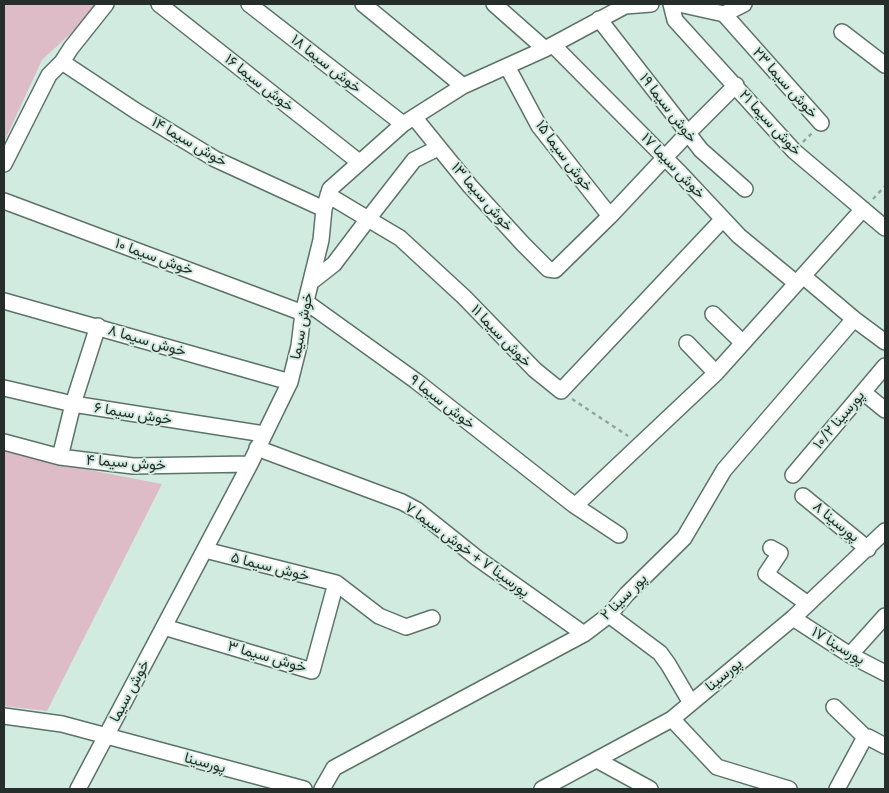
<!DOCTYPE html>
<html>
<head>
<meta charset="utf-8">
<style>
	body { margin:0 }
	#map { position:relative; width:889px; height:793px; overflow:hidden; background:#d2ebe1; font-family:Karla,sans-serif }
	canvas { display:block }
	.frame { position:absolute; inset:0; border:5px solid #252e2b; pointer-events:none }
</style>
</head>
<body>
<div id="map">
<canvas width="889" height="793"></canvas>
<div class="frame"></div>
</div>
<script>
const c = document.querySelector('canvas').getContext('2d');
c.lineJoin = 'round';
function fill(path, color) {
  c.fillStyle = color;
  c.fill(path, 'evenodd');
}
function shape(rows) {
  const path = new Path2D();
  for (const r of rows) {
    path.moveTo(r[0], r[1]);
    for (let i = 2; i < r.length; i += 2) path.lineTo(r[i], r[i + 1]);
  }
  return path;
}
function trace(path, color, width, dash) {
  c.strokeStyle = color;
  c.lineWidth = width;
  c.lineCap = dash ? 'butt' : 'round';
  c.setLineDash(dash || []);
  c.stroke(path);
}
function label(font, color, halo, rows, align = 'center') {
  c.font = font + ' Karla,Vazirmatn,sans-serif';
  c.lineWidth = 4;
  c.setLineDash([]);
  c.textBaseline = 'middle';
  c.strokeStyle = halo;
  c.fillStyle = color;
  for (const [text, x, y, turn = 0] of rows) {
    c.save();
    c.translate(x, y);
    c.rotate((+turn || 0) * Math.PI / 180);
    c.textAlign = isNaN(turn) ? turn : align;
    if (halo) c.strokeText(text, 0, 0);
    c.fillText(text, 0, 0);
    c.restore();
  }
}
const green = shape([
	[4,4,103,4,42,60,4,142],
	[4,451,58,464,162,484,47,711,4,706]
]);
const path = shape([
	[803,142,812,133],
	[873,199,885,186],
	[572,399,628,436]
]);
const minor = shape([
	[159,4,359,162],
	[249,4,403,124],
	[363,4,463,86],
	[494,4,545,49],
	[671,4,675,20,794,151,885,228],
	[679,4,724,14,744,4],
	[724,14,821,123],
	[599,19,701,150,745,189],
	[842,32,885,65],
	[553,45,678,171,739,236,796,283],
	[62,62,136,111,215,159,324,209],
	[508,68,539,126,610,216],
	[414,117,470,186,523,244,548,269,555,270,610,216,688,133,736,85],
	[4,164,49,75,62,62,71,48,106,4],
	[328,195,368,219,414,160,438,148],
	[4,201,303,313],
	[803,276,854,319,885,342],
	[311,282,334,264,368,219,400,238,464,297,535,370,561,391,723,219],
	[4,301,290,382],
	[306,302,416,381,574,505,619,535],
	[713,314,743,343],
	[687,343,716,373],
	[4,388,73,404,264,434],
	[863,392,885,410],
	[4,442,60,457,133,466,250,464],
	[257,448,402,502,417,510,477,558,584,634],
	[60,457,73,404,98,326],
	[793,475,885,366],
	[803,496,868,549],
	[576,505,716,373,863,209],
	[771,548,780,553,766,574,808,604],
	[205,550,336,583,379,616,406,627,432,618],
	[609,615,660,653,668,664,691,703],
	[793,618,850,655,885,673],
	[164,627,312,671,336,583],
	[850,655,885,616],
	[834,707,865,737],
	[4,716,62,724,304,789],
	[672,719,717,767,789,789],
	[597,760,650,789],
	[78,789,250,464,290,382,299,346,303,313,321,240,324,209,330,189,403,124,463,86,545,49,625,6,651,4],
	[322,789,334,768,584,634,609,615,627,594,684,538,724,470,854,319],
	[542,789,672,719,793,618,885,531],
	[837,789,865,737,868,737,885,746]
]);
const streetNames = [
	["خوش سیما ۱۸",326,64,38],
	["خوش سیما ۱۶",259,83,38],
	["خوش سیما ۲۳",785,83,48],
	["خوش سیما ۱۹",668,108,52],
	["خوش سیما ۲۱",770,123,47],
	["خوش سیما ۱۴",189,142,30],
	["خوش سیما ۱۵",564,156,53],
	["خوش سیما ۱۷",673,166,46],
	["خوش سیما ۱۳",482,197,49],
	["خوش سیما ۱۰",154,257,20],
	["خوش سیما",302,326,-79],
	["خوش سیما ۱۱",501,336,46],
	["خوش سیما ۸",147,341,16],
	["خوش سیما ۹",442,402,38],
	["خوش سیما ۶",133,414,9],
	["پورسینا ۱۰/۲",839,420,-50],
	["خوش سیما ۴",126,463,4],
	["پورسینا ۸",836,522,39],
	["پورسینا ۷ + خوش سیما ۷",467,550,36],
	["خوش سیما ۵",270,567,14],
	["پور سینا ۲",624,597,-45],
	["پورسینا ۱۷",838,646,31],
	["خوش سیما ۳",267,657,16],
	["پورسینا",724,675,-40],
	["خوش سیما",130,691,-62],
	["پورسینا",205,763,15]
];
fill(green, '#ddbcc7');
trace(minor, '#5c736a', 18);
trace(path, '#92a69e', 2.5, [4, 4]);
trace(minor, '#fff', 15);
label('15px', '#252e2b', '#d2ebe1', streetNames);
</script>
</body>
</html>
